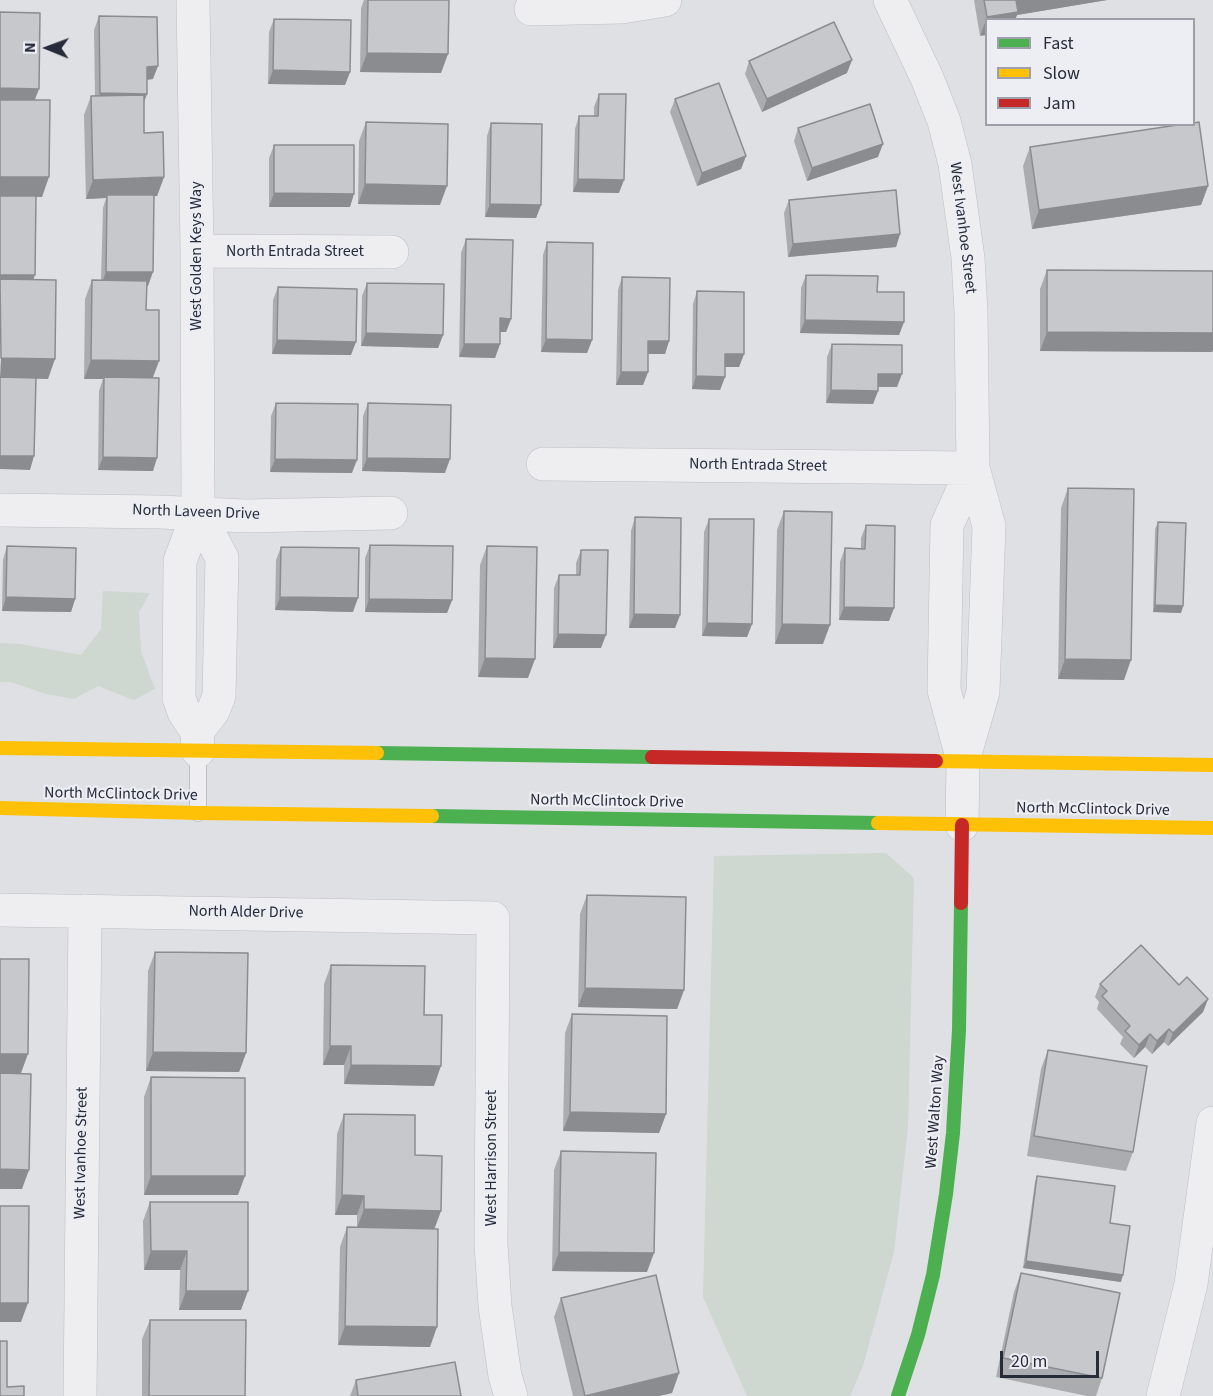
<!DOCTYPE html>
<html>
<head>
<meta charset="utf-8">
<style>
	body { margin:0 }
	#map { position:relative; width:1213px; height:1396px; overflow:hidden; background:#dfe0e4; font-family:"Source Sans 3",sans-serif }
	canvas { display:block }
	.legend { position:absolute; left:985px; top:18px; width:210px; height:108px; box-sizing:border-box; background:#eceef4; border:2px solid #9da0aa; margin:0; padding:8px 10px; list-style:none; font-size:18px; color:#272c3b }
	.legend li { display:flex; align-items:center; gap:12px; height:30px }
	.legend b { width:30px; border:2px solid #9da0aa }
	.north { position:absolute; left:18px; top:18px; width:60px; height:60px; -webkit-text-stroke:4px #eceef4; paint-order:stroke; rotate:271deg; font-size:16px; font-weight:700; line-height:24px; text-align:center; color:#272c3b }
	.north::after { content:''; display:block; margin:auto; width:21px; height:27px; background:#272c3b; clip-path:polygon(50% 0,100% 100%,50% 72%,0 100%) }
	.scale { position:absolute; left:1000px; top:1351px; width:99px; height:27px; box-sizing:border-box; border:3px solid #272c3b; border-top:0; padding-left:8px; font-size:18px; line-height:21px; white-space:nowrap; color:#272c3b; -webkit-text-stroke:4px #eceef4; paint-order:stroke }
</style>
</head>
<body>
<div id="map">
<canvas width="1213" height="1396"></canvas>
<ul class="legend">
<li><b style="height:8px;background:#4caf50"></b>Fast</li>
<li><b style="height:8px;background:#ffc107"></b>Slow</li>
<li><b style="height:8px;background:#c62828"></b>Jam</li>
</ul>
<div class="north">N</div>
<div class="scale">20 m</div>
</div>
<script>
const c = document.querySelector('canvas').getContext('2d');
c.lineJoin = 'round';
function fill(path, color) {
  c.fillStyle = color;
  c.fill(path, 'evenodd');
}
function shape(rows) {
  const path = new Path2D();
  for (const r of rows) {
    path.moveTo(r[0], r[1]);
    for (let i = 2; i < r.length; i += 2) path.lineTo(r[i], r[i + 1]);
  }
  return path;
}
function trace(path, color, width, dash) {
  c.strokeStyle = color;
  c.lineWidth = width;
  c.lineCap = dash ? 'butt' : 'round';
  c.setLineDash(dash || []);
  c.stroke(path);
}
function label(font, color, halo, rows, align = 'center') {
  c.font = font + ' "Source Sans 3",sans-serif';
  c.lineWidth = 4.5;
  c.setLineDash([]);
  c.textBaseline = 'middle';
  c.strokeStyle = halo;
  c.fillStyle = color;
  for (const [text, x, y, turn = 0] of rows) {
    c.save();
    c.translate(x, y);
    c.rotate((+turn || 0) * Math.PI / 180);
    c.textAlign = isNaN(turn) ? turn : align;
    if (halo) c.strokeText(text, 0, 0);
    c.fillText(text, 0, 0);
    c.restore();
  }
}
const green = shape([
	[103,591,150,593,139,612,141,651,155,689,134,700,98,686,74,699,46,694,11,682,0,682,0,643,20,644,81,655,101,629],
	[886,853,914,878,908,1127,894,1252,863,1366,850,1396,747,1396,703,1297,714,856]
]);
const lane = shape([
	[198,751,198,813]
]);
const street = shape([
	[193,0,197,251,198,513,180,561,179,698,184,712,197,732,198,751],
	[890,0,927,78,944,121,955,164,968,258,971,312,973,468,989,526,983,692,963,761,962,825],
	[531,9,622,7,665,0],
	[197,251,392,252],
	[543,464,973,468],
	[0,510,160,512,246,516,391,513],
	[197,732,213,711,219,696,222,558,198,513],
	[963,761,944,690,947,525,973,468],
	[0,910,493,918,491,1244,495,1306,505,1376,511,1396],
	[80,1396,85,911],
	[1163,1396,1191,1284,1213,1123]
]);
const fast = shape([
	[377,753,652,757],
	[432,816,878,823],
	[898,1396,918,1335,933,1275,946,1194,953,1133,959,1030,961,903]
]);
const slow = shape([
	[0,748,377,753],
	[936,761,1213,765],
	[0,808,198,813,432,816],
	[878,823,1213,828]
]);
const jam = shape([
	[652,757,936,761],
	[961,903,962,825]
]);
const wall = shape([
	[364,0,449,0,441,73,360,72,361,8],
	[974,0,1107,0,1017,15,1015,20,987,20,980,36],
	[99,16,153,79,147,80,147,94,144,102,144,133,164,177,157,196,154,196,148,286,147,286,146,310,152,378,153,471,98,470,99,391,103,379,84,379,85,299,92,280,101,280,103,208,106,198,86,199,84,115,91,96,95,96,94,30],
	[274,19,350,72,345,85,268,84,269,32],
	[749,61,847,73,762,112,745,74],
	[599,94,619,193,573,192,575,129,579,116,594,116,594,107],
	[675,99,746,156,741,169,697,186,670,112],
	[366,122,440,205,358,204,359,141],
	[491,123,541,205,536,218,485,217,487,136],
	[798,128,878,157,807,181,794,141],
	[274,145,350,207,269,207,269,158],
	[1030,147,1208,186,1201,205,1032,229,1023,166],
	[789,200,900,234,896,247,788,257,784,213],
	[466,239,511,319,506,332,500,332,500,344,495,358,459,357,461,253],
	[547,242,592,340,587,353,541,352,543,255],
	[1047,270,1213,271,1213,350,1212,352,1040,351,1040,289],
	[806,275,877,292,904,322,899,335,800,333,801,288],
	[622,277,669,341,665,354,648,354,648,372,643,385,616,385,618,290],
	[367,283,443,335,438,348,361,346,362,296],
	[278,287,351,355,272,354,273,300],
	[697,291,744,354,739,367,725,367,725,377,720,390,692,389,693,304],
	[832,344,897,387,878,387,878,391,873,404,826,403,827,357],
	[276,403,352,473,270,472,271,416],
	[368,403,445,473,362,471,363,416],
	[1068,488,1124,680,1058,679,1061,508],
	[784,511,823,644,775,644,777,530],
	[635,517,680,615,675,628,629,628,631,531],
	[709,519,752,624,747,637,702,636,704,532],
	[1158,522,1183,606,1181,613,1153,612,1155,529],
	[866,525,894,608,889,621,839,620,840,562,845,548,861,549,861,538],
	[370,545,452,600,447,613,365,612,365,558],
	[7,546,75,599,71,612,2,611,3,560],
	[487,546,528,678,478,677,480,565],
	[281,547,353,612,275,610,276,560],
	[581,550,601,648,553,648,554,588,559,575,576,575,576,563],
	[587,895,684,990,677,1009,578,1007,580,914],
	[155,952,246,1053,239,1072,146,1071,148,971],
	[331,965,424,1015,434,1086,344,1084,344,1065,323,1065,324,984],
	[1100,984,1179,985,1208,999,1203,1012,1168,1046,1164,1042,1152,1054,1145,1047,1134,1058,1120,1044,1123,1037,1097,1009,1099,1002,1095,997],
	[572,1014,666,1114,659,1133,563,1131,565,1033],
	[1048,1050,1133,1152,1126,1171,1027,1156,1041,1069],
	[151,1077,238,1195,144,1195,144,1097],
	[344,1114,415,1155,434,1229,430,1347,338,1345,340,1247,347,1227,357,1228,357,1215,335,1215,337,1134],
	[561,1151,647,1272,552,1271,554,1170],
	[1037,1176,1110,1223,1121,1282,1023,1268,1035,1182],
	[150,1202,241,1310,179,1310,180,1270,144,1270,143,1221],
	[1021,1273,1102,1378,1096,1396,1087,1396,996,1377,1014,1292],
	[561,1298,679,1373,672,1393,659,1396,573,1396,554,1317],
	[150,1320,245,1396,142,1396,142,1339],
	[356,1380,461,1396,350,1396]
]);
const shadedWall = shape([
	[1015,0,1107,0,1017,15,1015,20,987,20,987,35,980,36,987,17],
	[367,53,448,54,441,73,360,72],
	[852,60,847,73,762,112,767,99],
	[158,66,153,79,142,80,147,67],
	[273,70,350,72,345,85,268,84],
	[0,88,39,89,34,102,0,101],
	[100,93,147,94,142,107,96,107],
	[883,144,878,157,807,181,812,168],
	[746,156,741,169,697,186,702,173],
	[0,177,49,177,42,197,0,196],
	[164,177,157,196,107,198,107,195,106,198,86,199,93,180],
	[578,179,624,180,619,193,573,192],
	[365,184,447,186,440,205,358,204],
	[1208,186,1201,205,1032,229,1039,210],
	[274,193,354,194,350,207,269,207],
	[490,204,541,205,536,218,485,217],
	[900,234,896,247,788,257,793,244],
	[106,272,153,272,148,286,101,285],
	[0,275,35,275,30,288,0,288],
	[500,318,511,319,506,332,495,332],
	[805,320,904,322,899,335,800,333],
	[1047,332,1213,333,1213,350,1212,352,1040,351],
	[366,333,443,335,438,348,361,346],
	[546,339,592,340,587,353,541,352],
	[277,340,356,342,351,355,272,354],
	[648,341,669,341,665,354,644,354],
	[464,344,500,344,495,358,459,357],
	[725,354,744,354,739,367,720,367],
	[1,358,55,359,48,379,0,378],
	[91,360,159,361,152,380,104,377,103,379,84,379],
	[621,372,648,372,643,385,616,385],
	[878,374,902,374,897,387,873,387],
	[696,376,725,377,720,390,692,389],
	[831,390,878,391,873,404,826,403],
	[0,456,34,456,30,470,0,469],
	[103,457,157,458,153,471,98,470],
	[367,458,450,459,445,473,362,471],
	[275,459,357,460,352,473,270,472],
	[6,597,75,599,71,612,2,611],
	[280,597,358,598,353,612,275,610],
	[369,599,452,600,447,613,365,612],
	[1155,605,1183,606,1181,613,1153,612],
	[844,607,894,608,889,621,839,620],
	[634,614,680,615,675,628,629,628],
	[707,623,752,624,747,637,702,636],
	[782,624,830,625,823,644,775,644],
	[558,634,606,635,601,648,553,648],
	[485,658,535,659,528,678,478,677],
	[1065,659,1131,660,1124,680,1058,679],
	[585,988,684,990,677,1009,578,1007],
	[1208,999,1203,1012,1168,1046,1173,1033],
	[1169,1029,1164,1042,1152,1054,1157,1041],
	[1150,1034,1145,1047,1134,1058,1139,1045],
	[330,1046,351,1046,344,1065,323,1065],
	[153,1052,246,1053,239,1072,146,1071],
	[0,1054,28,1054,21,1073,0,1073],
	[351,1065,441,1066,434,1086,344,1084],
	[570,1112,666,1114,659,1133,563,1131],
	[0,1169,29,1170,22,1189,0,1189],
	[151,1176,245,1176,238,1195,144,1195],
	[342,1195,364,1196,357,1215,335,1215],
	[364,1209,441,1211,434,1230,357,1228],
	[151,1251,187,1251,180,1270,144,1270],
	[559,1252,654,1253,647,1272,552,1271],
	[1026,1261,1123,1275,1121,1282,1023,1268],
	[186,1291,248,1291,241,1310,179,1310],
	[0,1303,28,1303,21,1322,0,1322],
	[345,1326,437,1327,430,1347,338,1345],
	[679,1373,672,1393,659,1396,588,1396]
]);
const building = shape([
	[368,0,449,0,448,54,367,53,368,0],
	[984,0,1016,0,1018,12,987,17,984,0],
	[0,12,40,13,39,89,0,88,0,12],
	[99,16,157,17,158,66,147,67,147,94,100,93,99,16],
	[274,19,351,20,350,72,273,70,274,19],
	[834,22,852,60,767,99,749,61,834,22],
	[719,83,746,156,702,173,675,99,719,83],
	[599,94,626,94,624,180,578,179,579,116,598,116,599,94],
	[144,95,144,133,163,132,164,177,93,180,91,96,144,95],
	[0,100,50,100,49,177,0,177,0,100],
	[870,104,883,144,812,168,798,128,870,104],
	[366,122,448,124,447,186,365,184,366,122],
	[1199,122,1208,186,1039,210,1030,147,1184,124,1194,124,1194,123,1199,122],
	[491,123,542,124,541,205,490,204,491,123],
	[274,145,354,145,354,194,274,193,274,145],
	[896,190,900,234,793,244,789,200,896,190],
	[107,195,154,195,153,272,106,272,107,195],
	[0,196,36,196,35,275,0,275,0,196],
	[466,239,513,240,511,319,500,318,500,344,464,344,466,239],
	[547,242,593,243,592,340,546,339,547,242],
	[1047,270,1213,271,1213,333,1047,332,1047,270],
	[806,275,878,276,877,292,904,292,904,322,805,320,806,275],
	[622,277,670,278,669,341,648,341,648,372,621,372,622,277],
	[0,279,56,280,55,359,1,358,0,279],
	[92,280,147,281,146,310,159,310,159,361,91,360,92,280],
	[367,283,444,284,443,335,366,333,367,283],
	[278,287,357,289,356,342,277,340,278,287],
	[697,291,744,292,744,354,725,354,725,377,696,376,697,291],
	[832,344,902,345,902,374,878,374,878,391,831,390,832,344],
	[0,377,36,378,34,456,0,456,0,377],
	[104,377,159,378,157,458,103,457,104,377],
	[276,403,358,404,357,460,275,459,276,403],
	[368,403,451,405,450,459,367,458,368,403],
	[1068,488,1134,489,1131,660,1065,659,1068,488],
	[784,511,832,512,830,625,782,624,784,511],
	[635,517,681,518,680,615,634,614,635,517],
	[709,519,754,519,752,624,707,623,709,519],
	[1158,522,1186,523,1183,606,1155,605,1158,522],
	[866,525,895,526,894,608,844,607,845,548,865,549,866,525],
	[370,545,453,546,452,600,369,599,370,545],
	[7,546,76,548,75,599,6,597,7,546],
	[487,546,537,547,535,659,485,658,487,546],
	[281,547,359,548,358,598,280,597,281,547],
	[581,550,608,550,606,635,558,634,559,575,580,575,581,550],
	[587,895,686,897,684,990,585,988,587,895],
	[1141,945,1179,985,1187,977,1208,999,1173,1033,1169,1029,1157,1041,1150,1034,1139,1045,1125,1031,1130,1026,1102,996,1107,991,1100,984,1141,945],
	[155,952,248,953,246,1053,153,1052,155,952],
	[0,959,29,959,28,1054,0,1054,0,959],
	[331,965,425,966,424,1015,442,1015,441,1066,351,1065,351,1046,330,1046,331,965],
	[572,1014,667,1016,666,1114,570,1112,572,1014],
	[1048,1050,1147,1066,1133,1152,1034,1136,1048,1050],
	[0,1073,31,1074,29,1170,0,1169,0,1073],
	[151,1077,245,1078,245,1176,151,1176,151,1077],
	[344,1114,415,1115,415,1155,442,1156,441,1211,364,1209,364,1196,342,1195,344,1114],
	[561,1151,656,1153,654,1253,559,1252,561,1151],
	[1037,1176,1115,1186,1110,1223,1130,1226,1123,1275,1026,1261,1037,1176],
	[150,1202,248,1202,248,1291,186,1291,187,1251,151,1251,150,1202],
	[0,1206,29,1206,28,1303,0,1303,0,1206],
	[347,1227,438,1229,437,1327,345,1326,347,1227],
	[1021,1273,1120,1293,1102,1378,1003,1358,1021,1273],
	[656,1275,679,1373,585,1396,561,1298,656,1275],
	[150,1320,246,1320,245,1396,149,1396,150,1320],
	[0,1341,7,1341,7,1387,24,1386,24,1396,0,1396,0,1341],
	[455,1362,461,1396,358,1396,356,1380,455,1362]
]);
const streetNames = [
	["West Ivanhoe Street",962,228,83],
	["North Entrada Street",295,252],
	["West Golden Keys Way",197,256,-90],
	["North Entrada Street",758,466,1],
	["North Laveen Drive",196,513,2],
	["North McClintock Drive",121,795,1],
	["North McClintock Drive",607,802,1],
	["North McClintock Drive",1093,810,1],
	["North Alder Drive",246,913,1],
	["West Walton Way",936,1112,-86],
	["West Ivanhoe Street",82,1153,-89],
	["West Harrison Street",492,1158,-90]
];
fill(green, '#ced7d0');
trace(lane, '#bdbec2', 18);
trace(street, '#bdbec2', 34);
trace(lane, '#eeeef0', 16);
trace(street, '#eeeef0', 33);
trace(fast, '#4caf50', 14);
trace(slow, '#ffc107', 14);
trace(jam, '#c62828', 14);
fill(wall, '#abacaf');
fill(shadedWall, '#8b8c8f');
fill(building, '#c7c8cc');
trace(building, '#8b8c8f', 1.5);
label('16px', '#272c3b', '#eceef4', streetNames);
</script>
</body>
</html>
